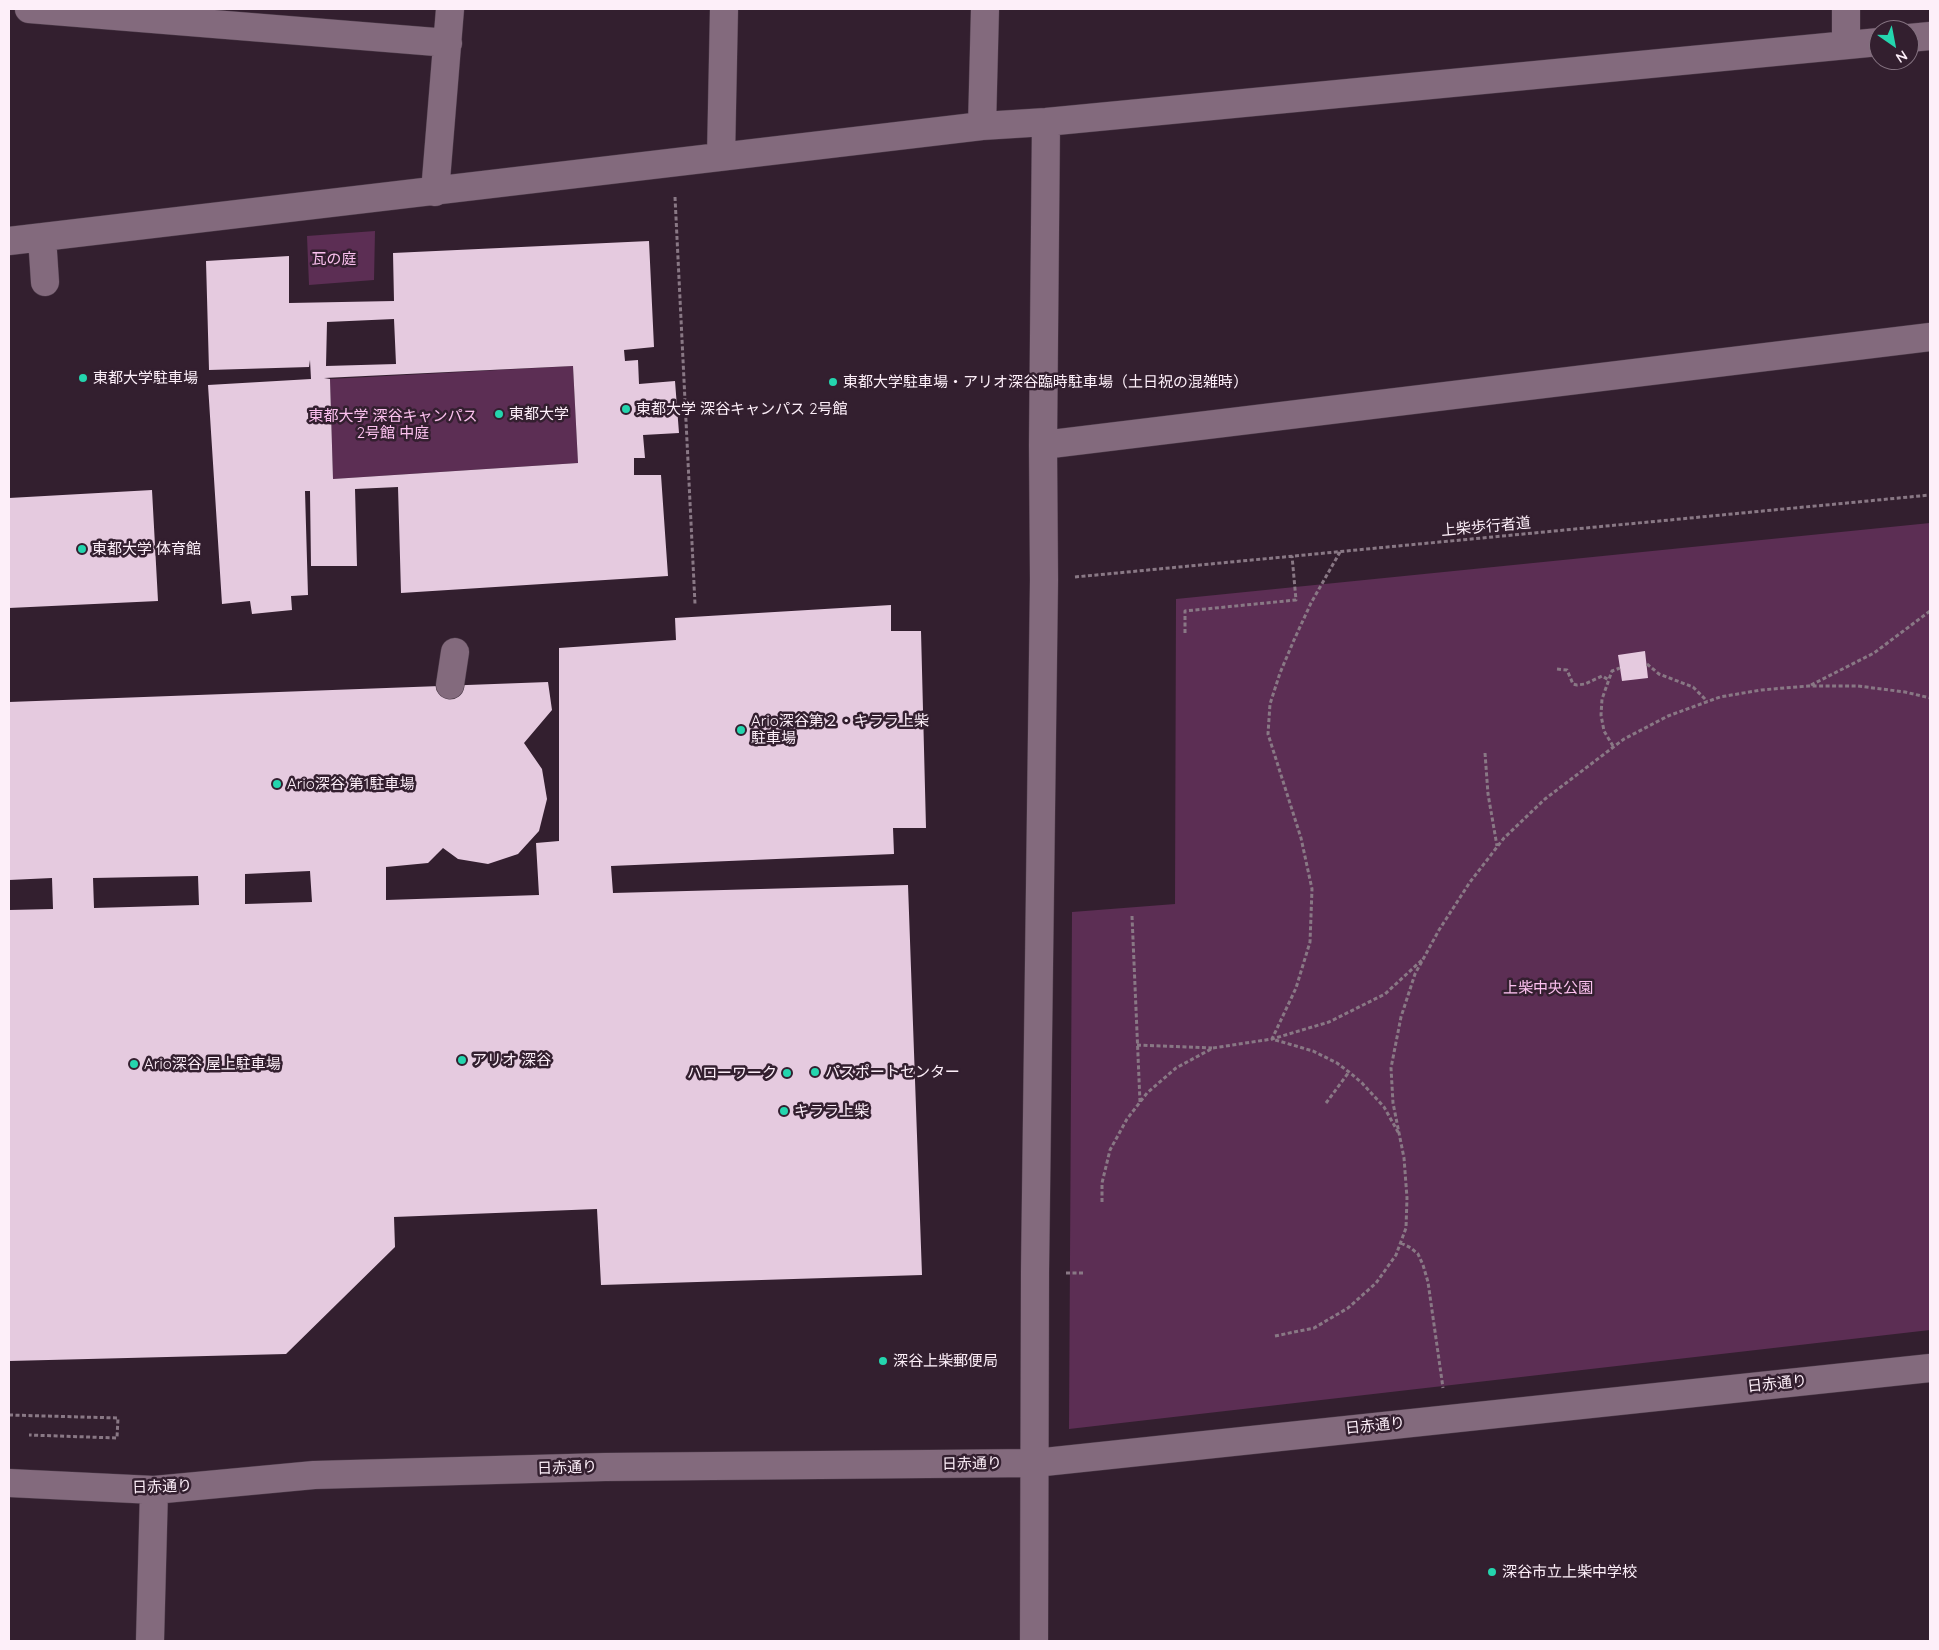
<!DOCTYPE html>
<html>
<head>
<meta charset="utf-8">
<style>
	body { margin:0 }
	#map { position:relative; width:1939px; height:1650px; overflow:hidden; background:#331f2f; font-family:Quicksand,sans-serif }
	canvas { display:block }
	.frame { position:absolute; inset:0; border:10px solid #fdeff9; pointer-events:none }
	.north { position:absolute; left:1869px; top:20px; width:50px; height:50px; box-sizing:border-box; background:#331f2f; border:1px solid #847280; border-radius:50%; rotate:147deg; font-size:14px; font-weight:700; line-height:20px; text-align:center; color:#fdeff9 }
	.north::after { content:''; display:block; margin:auto; width:18px; height:22px; background:#24d5ae; clip-path:polygon(50% 0,100% 100%,50% 72%,0 100%) }
</style>
</head>
<body>
<div id="map">
<canvas width="1939" height="1650"></canvas>
<div class="frame"></div>
<div class="north">N</div>
</div>
<script>
const c = document.querySelector('canvas').getContext('2d');
c.lineJoin = 'round';
function fill(path, color) {
  c.fillStyle = color;
  c.fill(path, 'evenodd');
}
function shape(rows) {
  const path = new Path2D();
  for (const r of rows) {
    path.moveTo(r[0], r[1]);
    for (let i = 2; i < r.length; i += 2) path.lineTo(r[i], r[i + 1]);
  }
  return path;
}
function trace(path, color, width, dash) {
  c.strokeStyle = color;
  c.lineWidth = width;
  c.lineCap = dash ? 'butt' : 'round';
  c.setLineDash(dash || []);
  c.stroke(path);
}
function label(font, color, halo, rows, align = 'center') {
  c.font = font + ' Quicksand,"Noto Sans JP",sans-serif';
  c.lineWidth = 5;
  c.setLineDash([]);
  c.textBaseline = 'middle';
  c.strokeStyle = halo;
  c.fillStyle = color;
  for (const [text, x, y, turn = 0] of rows) {
    c.save();
    c.translate(x, y);
    c.rotate((+turn || 0) * Math.PI / 180);
    c.textAlign = isNaN(turn) ? turn : align;
    if (halo) c.strokeText(text, 0, 0);
    c.fillText(text, 0, 0);
    c.restore();
  }
}
const green = shape([
	[375,231,374,280,309,285,307,236],
	[573,366,578,463,333,479,330,379],
	[1930,523,1930,1330,1069,1429,1072,912,1175,904,1176,599]
]);
const building = shape([
	[649,241,654,347,624,350,625,361,638,360,639,384,675,381,679,433,643,435,645,458,634,458,634,475,661,475,668,576,401,593,398,487,355,489,357,566,311,566,310,491,305,491,308,595,291,596,292,610,252,614,250,601,222,604,208,385,311,379,310,360,309,367,209,370,206,261,289,256,289,303,394,301,393,253],
	[394,319,396,364,326,366,327,322],
	[573,366,578,463,333,479,330,379,324,378],
	[152,490,158,601,9,608,9,498],
	[891,605,891,631,921,631,926,828,893,828,894,854,611,866,613,893,908,885,922,1275,601,1285,597,1209,394,1217,395,1247,286,1354,9,1361,9,910,53,909,52,878,9,880,9,702,548,682,552,710,524,743,542,769,547,799,539,831,518,854,488,864,458,859,443,848,428,863,386,867,386,900,539,895,536,843,559,841,559,648,676,640,675,618],
	[310,871,312,902,245,904,245,874],
	[198,876,199,905,94,908,93,878],
	[1645,651,1648,678,1622,681,1618,655]
]);
const path = shape([
	[675,197,695,604],
	[1340,552,1311,603,1294,640,1280,673,1270,704,1268,734,1301,838,1312,889,1310,942,1296,988,1272,1039,1313,1051,1337,1063,1349,1072,1362,1083,1384,1107,1398,1132],
	[1075,577,1930,495],
	[1185,633,1185,611,1296,600,1292,556],
	[1647,664,1659,674,1693,687,1707,701],
	[1557,669,1567,670,1573,684,1577,685,1585,684,1602,676,1609,680],
	[1811,685,1874,653,1930,611],
	[1613,746,1604,731,1601,715,1602,699,1612,671,1620,668],
	[1485,753,1488,794,1497,846],
	[1132,916,1140,1102],
	[1137,1045,1212,1048],
	[1326,1103,1349,1072],
	[1102,1202,1102,1183,1110,1150,1127,1119,1147,1093,1176,1068,1213,1048,1272,1039,1329,1022,1385,994,1423,959],
	[1401,1243,1411,1248,1418,1254,1423,1265,1428,1282,1443,1388],
	[1066,1273,1083,1273],
	[1275,1336,1314,1328,1348,1308,1376,1283,1396,1255,1406,1228,1407,1198,1404,1158,1393,1103,1391,1068,1401,1017,1415,974,1439,930,1470,882,1504,838,1545,799,1624,739,1668,716,1720,697,1761,690,1808,686,1858,686,1905,692,1930,698],
	[9,1415,118,1418,117,1438,29,1435]
]);
const minor = shape([
	[29,9,448,43],
	[1846,9,1846,45],
	[1909,38,1930,36],
	[982,126,985,9],
	[721,157,724,9],
	[435,192,450,9],
	[42,237,45,282],
	[9,241,982,126,1046,122,1879,42],
	[1043,445,1930,337],
	[450,685,455,652],
	[9,1483,154,1490,314,1475,605,1467,1035,1463,1930,1368],
	[150,1641,154,1490],
	[1034,1641,1035,1271,1044,580,1043,445,1046,122]
]);
const markers = [
	[83,378,5,"#24d5ae"],
	[833,382,5,"#24d5ae"],
	[626,409,5,"#24d5ae"],
	[499,414,5,"#24d5ae"],
	[82,549,5,"#24d5ae"],
	[741,730,5,"#24d5ae"],
	[277,784,5,"#24d5ae"],
	[462,1060,5,"#24d5ae"],
	[134,1064,5,"#24d5ae"],
	[815,1072,5,"#24d5ae"],
	[787,1073,5,"#24d5ae"],
	[784,1111,5,"#24d5ae"],
	[883,1361,5,"#24d5ae"],
	[1492,1572,5,"#24d5ae"]
];
const parkNames = [
	["瓦の庭",334,259],
	["東都大学 深谷キャンパス",393,416],
	["2号館 中庭",393,433],
	["上柴中央公園",1548,988]
];
const poiNames = [
	["東都大学駐車場",93,378],
	["東都大学駐車場・アリオ深谷臨時駐車場（土日祝の混雑時）",843,382],
	["東都大学 深谷キャンパス 2号館",636,409],
	["東都大学",509,414],
	["東都大学 体育館",92,549],
	["Ario深谷第２・キララ上柴",751,721],
	["駐車場",751,738],
	["Ario深谷 第1駐車場",287,784],
	["アリオ 深谷",472,1060],
	["Ario深谷 屋上駐車場",144,1064],
	["パスポートセンター",825,1072],
	["ハローワーク",777,1073,"right"],
	["キララ上柴",794,1111],
	["深谷上柴郵便局",893,1361],
	["深谷市立上柴中学校",1502,1572]
];
const streetNames = [
	["上柴歩行者道",1486,527,-5],
	["日赤通り",1777,1384,-6],
	["日赤通り",1375,1426,-6],
	["日赤通り",972,1464,-1],
	["日赤通り",567,1468,-2],
	["日赤通り",162,1487,-2]
];
fill(green, '#5c2e54');
fill(building, '#e5cadf');
trace(minor, '#4c3b49', 29);
trace(path, '#897885', 3, [4, 2.5]);
trace(minor, '#836a7d', 28);
for (const [x, y, r, color] of markers) {
  const dot = new Path2D();
  dot.arc(x, y, r, 0, 2 * Math.PI);
  c.fillStyle = color;
  c.fill(dot);
  trace(dot, '#331f2f', 2);
}
label('15px', '#fcc1ef', '#331f2f', parkNames);
label('15px', '#fdeff9', '#331f2f', poiNames, 'left');
label('15px', '#fdeff9', '#331f2f', streetNames);
</script>
</body>
</html>
